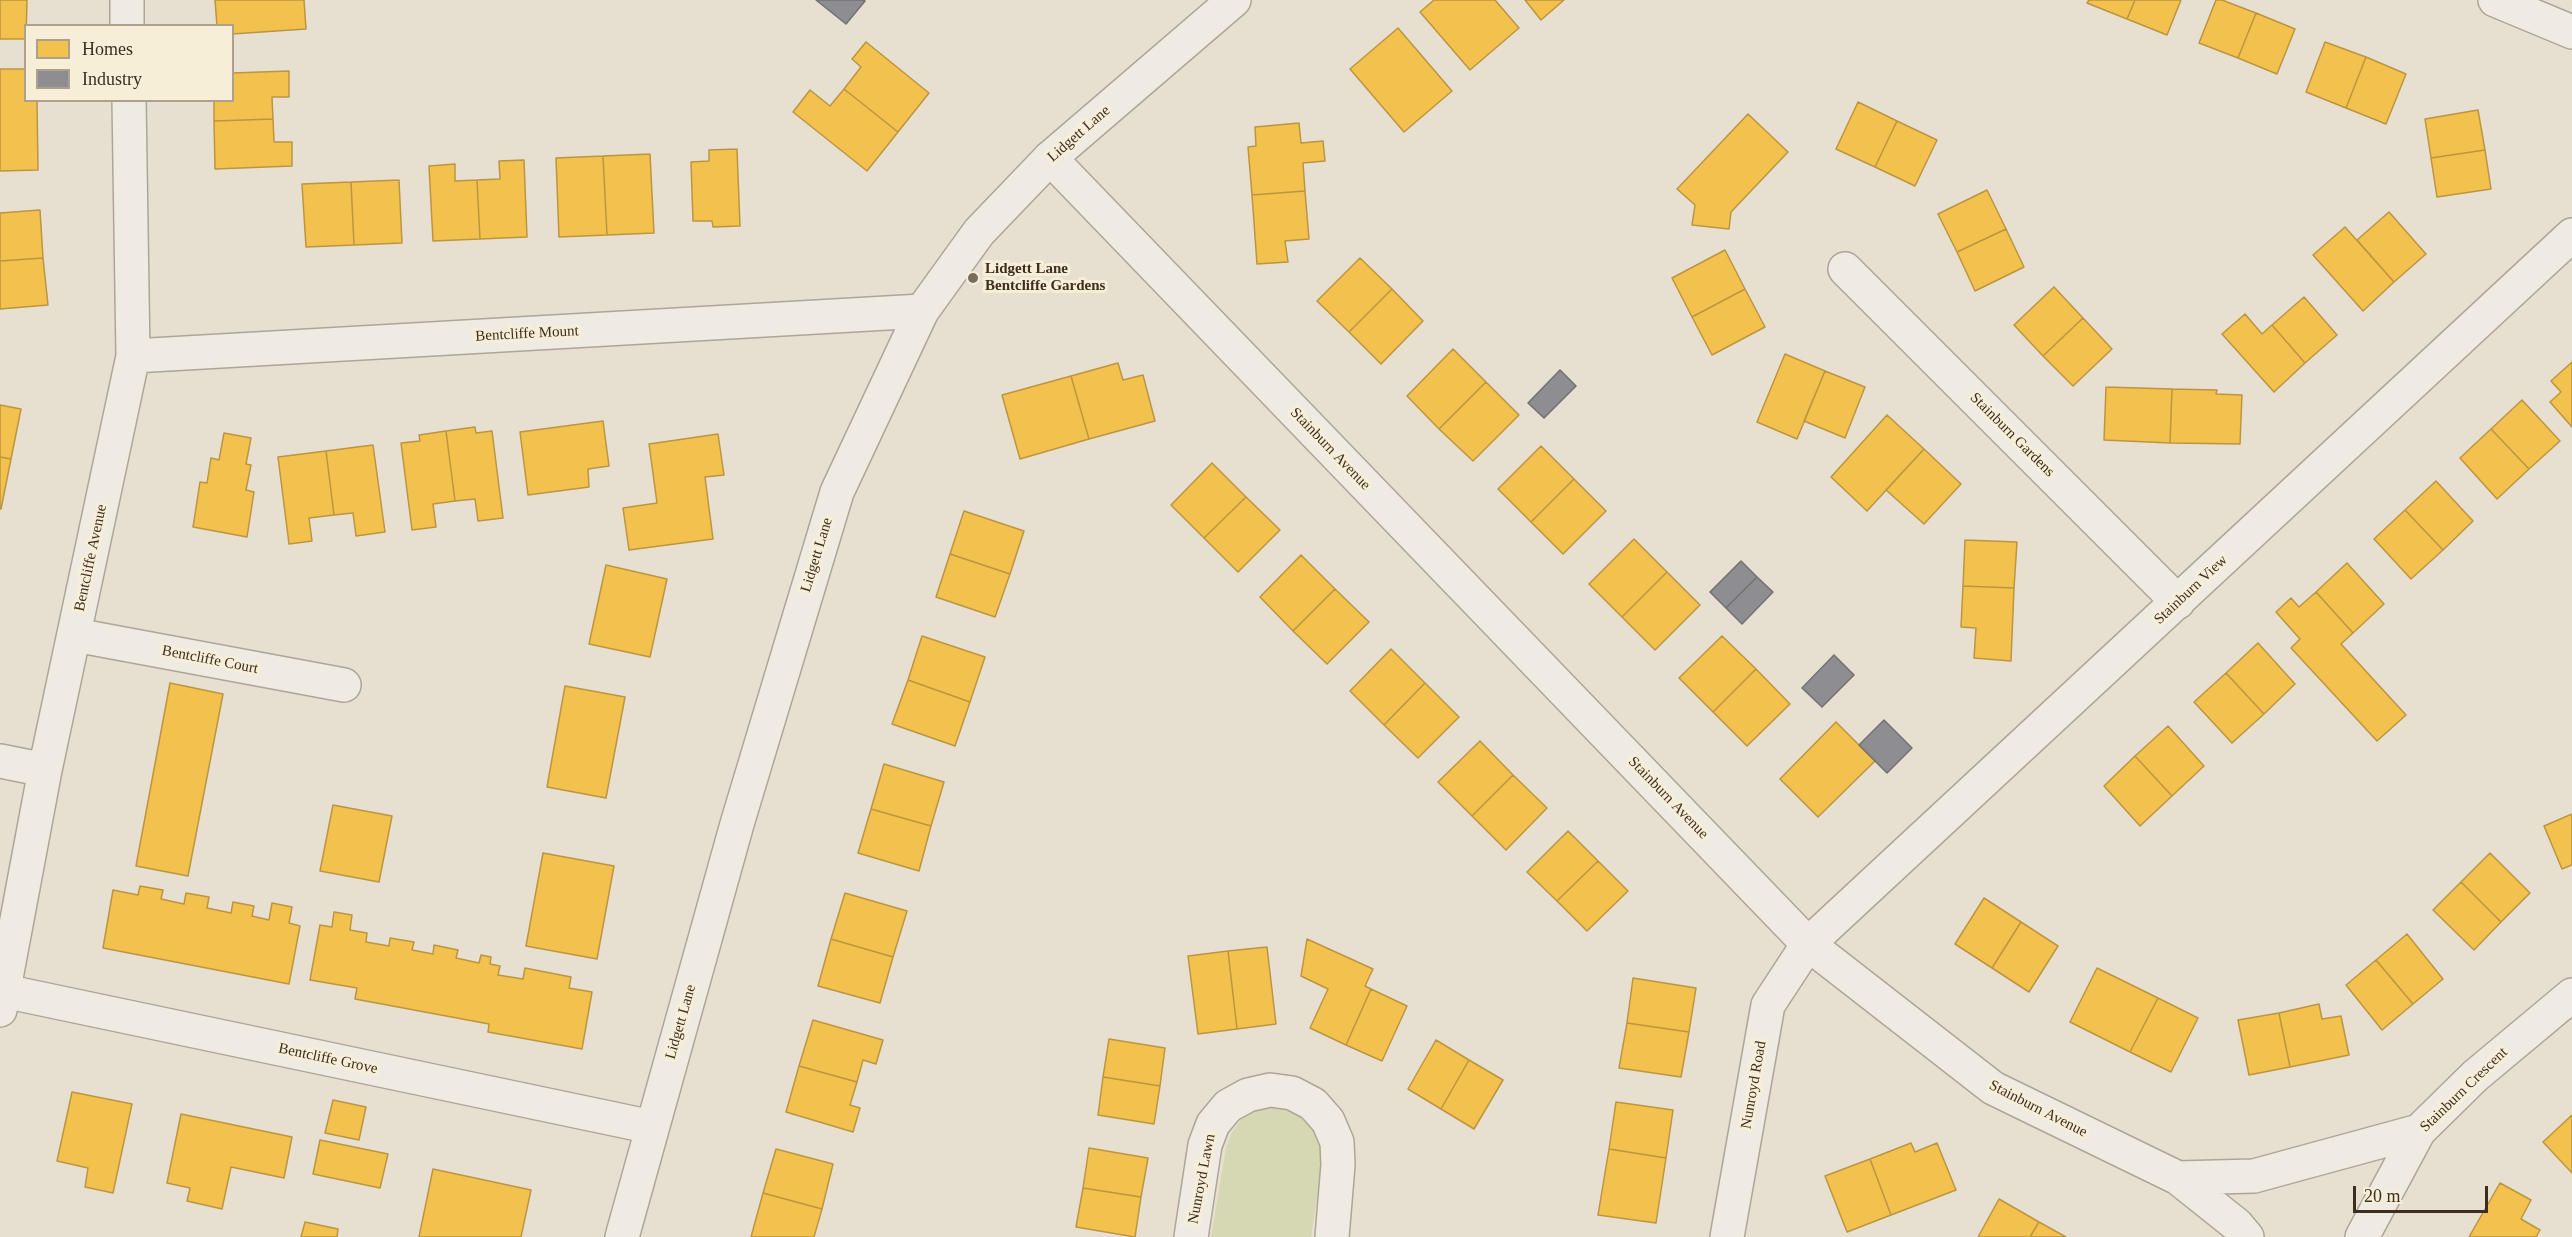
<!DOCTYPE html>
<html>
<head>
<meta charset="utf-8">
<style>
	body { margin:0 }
	#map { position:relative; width:2572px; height:1237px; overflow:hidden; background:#e7e0d1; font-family:"Times New Roman",serif }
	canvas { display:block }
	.legend { position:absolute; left:24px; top:24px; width:210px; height:78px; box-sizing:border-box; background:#f7eed8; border:2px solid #ada18e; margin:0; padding:8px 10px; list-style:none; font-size:18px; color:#3d2e20 }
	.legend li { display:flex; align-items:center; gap:12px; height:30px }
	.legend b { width:30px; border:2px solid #ada18e }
	.scale { position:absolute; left:2353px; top:1186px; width:135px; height:27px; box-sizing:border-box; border:3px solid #3d2e20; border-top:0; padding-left:8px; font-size:18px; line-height:21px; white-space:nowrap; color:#3d2e20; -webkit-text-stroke:4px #f7eed8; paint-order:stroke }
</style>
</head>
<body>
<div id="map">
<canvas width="2572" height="1237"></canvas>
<ul class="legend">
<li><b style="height:16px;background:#f2c14e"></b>Homes</li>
<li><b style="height:16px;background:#8d8d92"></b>Industry</li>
</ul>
<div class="scale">20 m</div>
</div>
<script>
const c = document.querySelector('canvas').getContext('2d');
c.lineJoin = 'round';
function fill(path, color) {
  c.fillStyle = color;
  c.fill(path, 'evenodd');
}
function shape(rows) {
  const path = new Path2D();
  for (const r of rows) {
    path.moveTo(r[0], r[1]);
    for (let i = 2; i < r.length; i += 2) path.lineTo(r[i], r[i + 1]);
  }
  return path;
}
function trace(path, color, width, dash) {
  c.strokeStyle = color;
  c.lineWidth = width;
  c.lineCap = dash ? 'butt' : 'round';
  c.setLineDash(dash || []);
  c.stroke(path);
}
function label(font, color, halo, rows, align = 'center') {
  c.font = font + ' "Times New Roman",serif';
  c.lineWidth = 6;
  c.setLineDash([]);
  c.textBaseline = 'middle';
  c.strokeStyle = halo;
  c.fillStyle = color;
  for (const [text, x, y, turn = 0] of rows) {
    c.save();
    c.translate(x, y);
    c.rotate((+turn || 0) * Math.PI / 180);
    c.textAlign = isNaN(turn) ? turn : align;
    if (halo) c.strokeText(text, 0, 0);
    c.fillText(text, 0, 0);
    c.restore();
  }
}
const green = shape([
	[1273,1107,1289,1110,1304,1117,1315,1129,1321,1145,1323,1161,1311,1237,1211,1237,1226,1148,1232,1132,1242,1119,1256,1111]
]);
const homes = shape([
	[0,0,27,0,26,39,0,39,0,0],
	[215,0,304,0,306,29,232,34,232,26,217,26,215,0],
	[1434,0,1495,0,1519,28,1470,70,1420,12,1434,0],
	[1525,0,1564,0,1541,20,1525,0],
	[2089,0,2135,0,2127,19,2087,3,2089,0],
	[2135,0,2181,0,2167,35,2127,19,2135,0],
	[2216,0,2222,0,2256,13,2238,58,2199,43,2216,0],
	[2256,13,2295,29,2277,74,2238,58,2256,13],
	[1398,28,1452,91,1404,132,1350,69,1398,28],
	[866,42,929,93,898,132,844,89,861,67,852,59,866,42],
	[2325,42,2366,57,2346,108,2306,92,2325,42],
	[2366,57,2406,74,2386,124,2346,108,2366,57],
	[0,69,26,69,26,100,37,100,38,170,0,171,0,69],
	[289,71,289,97,272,97,273,119,214,121,214,100,232,100,232,73,289,71],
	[844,89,898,132,867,171,793,112,810,90,830,106,844,89],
	[1858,102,1897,121,1875,167,1836,149,1858,102],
	[2478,110,2485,150,2431,158,2425,119,2478,110],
	[1748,114,1788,152,1731,212,1729,229,1692,225,1695,205,1677,189,1748,114],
	[273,119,274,142,292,142,292,166,215,169,214,121,273,119],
	[1897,121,1937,140,1915,186,1875,167,1897,121],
	[1299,123,1301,143,1323,141,1325,161,1303,163,1305,191,1252,195,1248,147,1256,146,1255,127,1299,123],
	[737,149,740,226,713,227,712,221,693,221,691,162,709,161,709,150,737,149],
	[2485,150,2491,189,2437,197,2431,158,2485,150],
	[650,154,654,233,607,235,603,156,650,154],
	[603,156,607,235,559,237,556,158,603,156],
	[524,160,527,237,480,239,477,180,500,179,499,161,524,160],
	[455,164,455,181,477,180,480,239,433,241,429,166,455,164],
	[399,180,402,243,354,245,351,182,399,180],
	[351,182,354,245,306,247,302,184,351,182],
	[1987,190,2006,229,1957,252,1938,214,1987,190],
	[1305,191,1309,239,1285,241,1288,262,1257,264,1252,195,1305,191],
	[40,210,43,258,0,261,0,213,40,210],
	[2389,212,2426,254,2394,282,2357,240,2389,212],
	[2345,227,2394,282,2363,311,2313,255,2345,227],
	[2006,229,2024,267,1975,291,1957,252,2006,229],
	[1725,250,1745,289,1692,317,1672,278,1725,250],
	[43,258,48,305,0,309,0,261,43,258],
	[1360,258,1392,289,1349,332,1317,301,1360,258],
	[2054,287,2083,318,2043,356,2014,325,2054,287],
	[1392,289,1423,321,1381,364,1349,332,1392,289],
	[1745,289,1765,327,1712,355,1692,317,1745,289],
	[2304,297,2337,335,2305,363,2272,325,2304,297],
	[2245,314,2262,334,2272,325,2305,363,2274,392,2222,334,2245,314],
	[2083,318,2112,349,2073,386,2043,356,2083,318],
	[1453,349,1486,382,1439,429,1407,396,1453,349],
	[1785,354,1825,371,1797,439,1757,422,1785,354],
	[2572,362,2572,427,2550,402,2561,392,2551,381,2572,362],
	[1118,363,1123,380,1143,375,1155,421,1089,439,1071,376,1118,363],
	[1825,371,1865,387,1845,438,1804,421,1825,371],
	[1071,376,1089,439,1020,459,1002,395,1071,376],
	[1486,382,1519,415,1473,461,1439,429,1486,382],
	[2106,387,2172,389,2170,443,2104,440,2106,387],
	[2172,389,2217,390,2216,394,2242,395,2240,444,2170,443,2172,389],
	[2522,400,2560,441,2529,469,2491,429,2522,400],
	[0,405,21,409,11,459,0,457,0,405],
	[1887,415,1924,449,1867,511,1831,477,1887,415],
	[603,421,609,466,588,469,589,487,528,495,520,432,603,421],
	[475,427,476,433,492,431,503,518,478,521,475,499,455,501,446,431,475,427],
	[2491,429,2529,469,2497,499,2460,458,2491,429],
	[446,431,455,501,433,504,436,527,412,530,401,443,420,441,419,435,446,431],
	[224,433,251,438,246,464,251,465,246,490,254,492,247,537,193,527,200,482,207,483,211,458,219,460,224,433],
	[718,434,724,475,705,477,713,539,629,550,623,508,657,503,649,444,718,434],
	[373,445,385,532,356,536,353,513,334,515,326,451,373,445],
	[1541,446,1574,479,1531,522,1498,489,1541,446],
	[1924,449,1961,484,1924,524,1886,490,1924,449],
	[326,451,334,515,309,518,312,541,289,544,278,457,326,451],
	[0,457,11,459,1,509,0,509,0,457],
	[1212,463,1246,497,1204,538,1171,505,1212,463],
	[1574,479,1606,511,1563,554,1531,522,1574,479],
	[2436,481,2473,521,2443,550,2405,510,2436,481],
	[1246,497,1280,530,1238,572,1204,538,1246,497],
	[2405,510,2443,550,2411,579,2374,539,2405,510],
	[964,511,1024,531,1010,574,950,554,964,511],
	[1634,539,1667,572,1622,617,1589,584,1634,539],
	[1965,540,2017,542,2014,588,1963,586,1965,540],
	[950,554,1010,574,995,617,936,597,950,554],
	[1301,555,1335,589,1293,631,1260,597,1301,555],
	[2347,563,2384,604,2353,633,2316,592,2347,563],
	[606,565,667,579,650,657,589,644,606,565],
	[1667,572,1700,605,1655,650,1622,617,1667,572],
	[1963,586,2014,588,2011,661,1974,658,1976,628,1961,627,1963,586],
	[1335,589,1369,622,1327,664,1293,631,1335,589],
	[2316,592,2353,633,2341,644,2406,715,2377,741,2291,648,2300,639,2276,612,2291,598,2299,607,2316,592],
	[922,636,985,657,970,702,908,680,922,636],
	[1722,636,1756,669,1713,712,1679,678,1722,636],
	[2258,643,2295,684,2264,714,2226,673,2258,643],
	[1391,649,1425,683,1384,725,1350,691,1391,649],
	[1756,669,1790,704,1747,746,1713,712,1756,669],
	[2226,673,2264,714,2232,743,2194,702,2226,673],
	[908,680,970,702,955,746,892,724,908,680],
	[170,683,223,694,188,876,136,866,170,683],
	[1425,683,1459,717,1418,758,1384,725,1425,683],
	[565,686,625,697,606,798,547,787,565,686],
	[1836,722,1875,761,1818,817,1780,779,1836,722],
	[2168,726,2204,766,2172,796,2135,756,2168,726],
	[1480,741,1513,775,1472,816,1438,782,1480,741],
	[2135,756,2172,796,2140,826,2104,786,2135,756],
	[884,764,944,782,931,826,871,809,884,764],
	[1513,775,1547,808,1506,850,1472,816,1513,775],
	[333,805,392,816,379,882,320,871,333,805],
	[871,809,931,826,919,871,858,853,871,809],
	[2572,814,2572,865,2562,869,2544,826,2572,814],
	[1568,831,1598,861,1557,901,1527,872,1568,831],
	[543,853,614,866,597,959,526,946,543,853],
	[2490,853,2530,893,2501,922,2461,882,2490,853],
	[1598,861,1628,891,1587,931,1557,901,1598,861],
	[2461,882,2501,922,2474,950,2433,910,2461,882],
	[140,886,163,890,161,899,184,904,186,893,209,897,207,908,231,913,233,902,254,906,252,916,269,920,272,903,292,907,289,923,300,926,289,984,103,948,113,890,138,895,140,886],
	[845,893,907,911,893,957,831,939,845,893],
	[1984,898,2021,922,1992,968,1955,944,1984,898],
	[334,912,352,915,350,930,367,933,366,942,389,946,390,938,414,942,412,950,433,954,434,945,458,950,456,958,479,963,481,955,491,957,490,964,500,966,498,975,523,979,525,968,571,977,569,988,592,992,582,1049,488,1032,489,1024,355,999,357,988,310,980,320,925,332,927,334,912],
	[2021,922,2058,946,2029,992,1992,968,2021,922],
	[2407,934,2443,979,2413,1004,2376,960,2407,934],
	[831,939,893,957,880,1003,818,986,831,939],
	[1307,939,1373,969,1365,986,1371,989,1346,1045,1310,1028,1328,989,1301,976,1307,939],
	[1267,947,1276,1024,1237,1029,1228,951,1267,947],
	[1228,951,1237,1029,1198,1034,1188,956,1228,951],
	[2376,960,2413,1004,2382,1030,2346,985,2376,960],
	[2097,968,2158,998,2130,1052,2070,1022,2097,968],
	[1633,978,1696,988,1689,1032,1627,1023,1633,978],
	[1371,989,1407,1006,1382,1061,1346,1045,1371,989],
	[2158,998,2198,1018,2171,1072,2130,1052,2158,998],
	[2319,1004,2322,1019,2341,1016,2349,1055,2290,1067,2279,1013,2319,1004],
	[2279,1013,2290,1067,2249,1075,2238,1020,2279,1013],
	[813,1020,883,1040,876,1064,863,1060,857,1082,799,1066,813,1020],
	[1627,1023,1689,1032,1681,1077,1619,1068,1627,1023],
	[1109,1039,1165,1048,1160,1086,1103,1077,1109,1039],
	[1436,1040,1469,1060,1441,1109,1408,1089,1436,1040],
	[1469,1060,1503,1080,1474,1129,1441,1109,1469,1060],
	[799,1066,857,1082,850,1105,860,1108,853,1132,786,1112,799,1066],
	[1103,1077,1160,1086,1154,1124,1098,1115,1103,1077],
	[72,1092,132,1104,113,1193,85,1187,88,1168,57,1161,72,1092],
	[333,1100,366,1107,359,1140,325,1133,333,1100],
	[1616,1102,1673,1110,1666,1158,1609,1149,1616,1102],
	[181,1114,292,1137,284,1178,231,1167,222,1209,187,1201,190,1188,167,1183,181,1114],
	[2572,1115,2572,1173,2543,1142,2572,1115],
	[320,1140,388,1154,380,1188,313,1174,320,1140],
	[1911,1143,1915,1152,1937,1143,1956,1190,1891,1215,1870,1159,1911,1143],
	[1089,1148,1148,1158,1141,1197,1083,1188,1089,1148],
	[776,1149,833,1164,822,1209,763,1193,776,1149],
	[1609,1149,1666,1158,1656,1223,1598,1215,1609,1149],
	[1870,1159,1891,1215,1847,1232,1825,1176,1870,1159],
	[433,1169,531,1190,521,1237,419,1237,433,1169],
	[2500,1183,2531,1200,2521,1219,2540,1230,2536,1237,2469,1237,2500,1183],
	[1083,1188,1141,1197,1135,1237,1076,1227,1083,1188],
	[763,1193,822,1209,814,1237,751,1237,763,1193],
	[1999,1199,2039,1222,2030,1237,1978,1237,1999,1199],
	[305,1222,338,1229,337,1237,301,1237,305,1222],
	[2039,1222,2066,1237,2030,1237,2039,1222]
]);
const industry = shape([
	[816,0,863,0,865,1,846,24,816,0],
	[1560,370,1576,386,1544,418,1528,403,1560,370],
	[1741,561,1757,577,1726,608,1710,592,1741,561],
	[1757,577,1773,592,1742,624,1726,608,1757,577],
	[1834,655,1854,675,1822,707,1802,688,1834,655],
	[1884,720,1912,748,1887,773,1859,745,1884,720]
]);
const minor = shape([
	[127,0,127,26],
	[2495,0,2572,32],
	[1050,158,1808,944,1993,1088,2178,1178,2254,1176,2419,1131],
	[1845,269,2178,602],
	[133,356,922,311],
	[75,635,344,685],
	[0,761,45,770],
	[4,991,652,1127],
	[0,1010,45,770,133,356,129,100],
	[2178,1178,2237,1225,2247,1237],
	[1191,1237,1205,1145,1213,1124,1228,1106,1248,1095,1270,1090,1292,1093,1313,1104,1328,1121,1337,1142,1338,1165,1332,1237],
	[1727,1237,1768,1005,1808,944,2572,235],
	[2362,1237,2419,1131,2475,1076,2572,995]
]);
const tertiary = shape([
	[622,1237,737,824,837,492,922,311,979,232,1050,158,1234,0]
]);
const markers = [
	[973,278,6,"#786c5e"]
];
const streetNames = [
	["Lidgett Lane",1079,134,-41],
	["Bentcliffe Mount",527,334,-3],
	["Stainburn Gardens",2012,435,45],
	["Stainburn Avenue",1330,449,46],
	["Lidgett Lane",817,555,-73],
	["Bentcliffe Avenue",91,558,-78],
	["Stainburn View",2191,590,-43],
	["Bentcliffe Court",210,660,11],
	["Stainburn Avenue",1668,798,46],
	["Lidgett Lane",681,1022,-74],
	["Bentcliffe Grove",328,1059,12],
	["Nunroyd Road",1754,1085,-80],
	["Stainburn Crescent",2464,1090,-44],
	["Stainburn Avenue",2038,1109,27],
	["Nunroyd Lawn",1202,1179,-79]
];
const poiNames = [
	["Lidgett Lane",985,269],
	["Bentcliffe Gardens",985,286]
];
fill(green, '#d6d7b3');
fill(homes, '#f2c14e');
trace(homes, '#bc9540', 1.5);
fill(industry, '#8d8d92');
trace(industry, '#757070', 1.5);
trace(minor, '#ada599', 36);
trace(tertiary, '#ada599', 36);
trace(minor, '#efebe3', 33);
trace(tertiary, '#efebe3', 33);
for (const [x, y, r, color] of markers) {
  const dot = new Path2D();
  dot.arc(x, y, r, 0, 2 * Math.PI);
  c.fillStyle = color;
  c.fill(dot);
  trace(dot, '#f7eed8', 2);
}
label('15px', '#3d2e20', '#f7eed8', streetNames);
label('bold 15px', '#3d2e20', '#f7eed8', poiNames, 'left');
</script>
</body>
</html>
